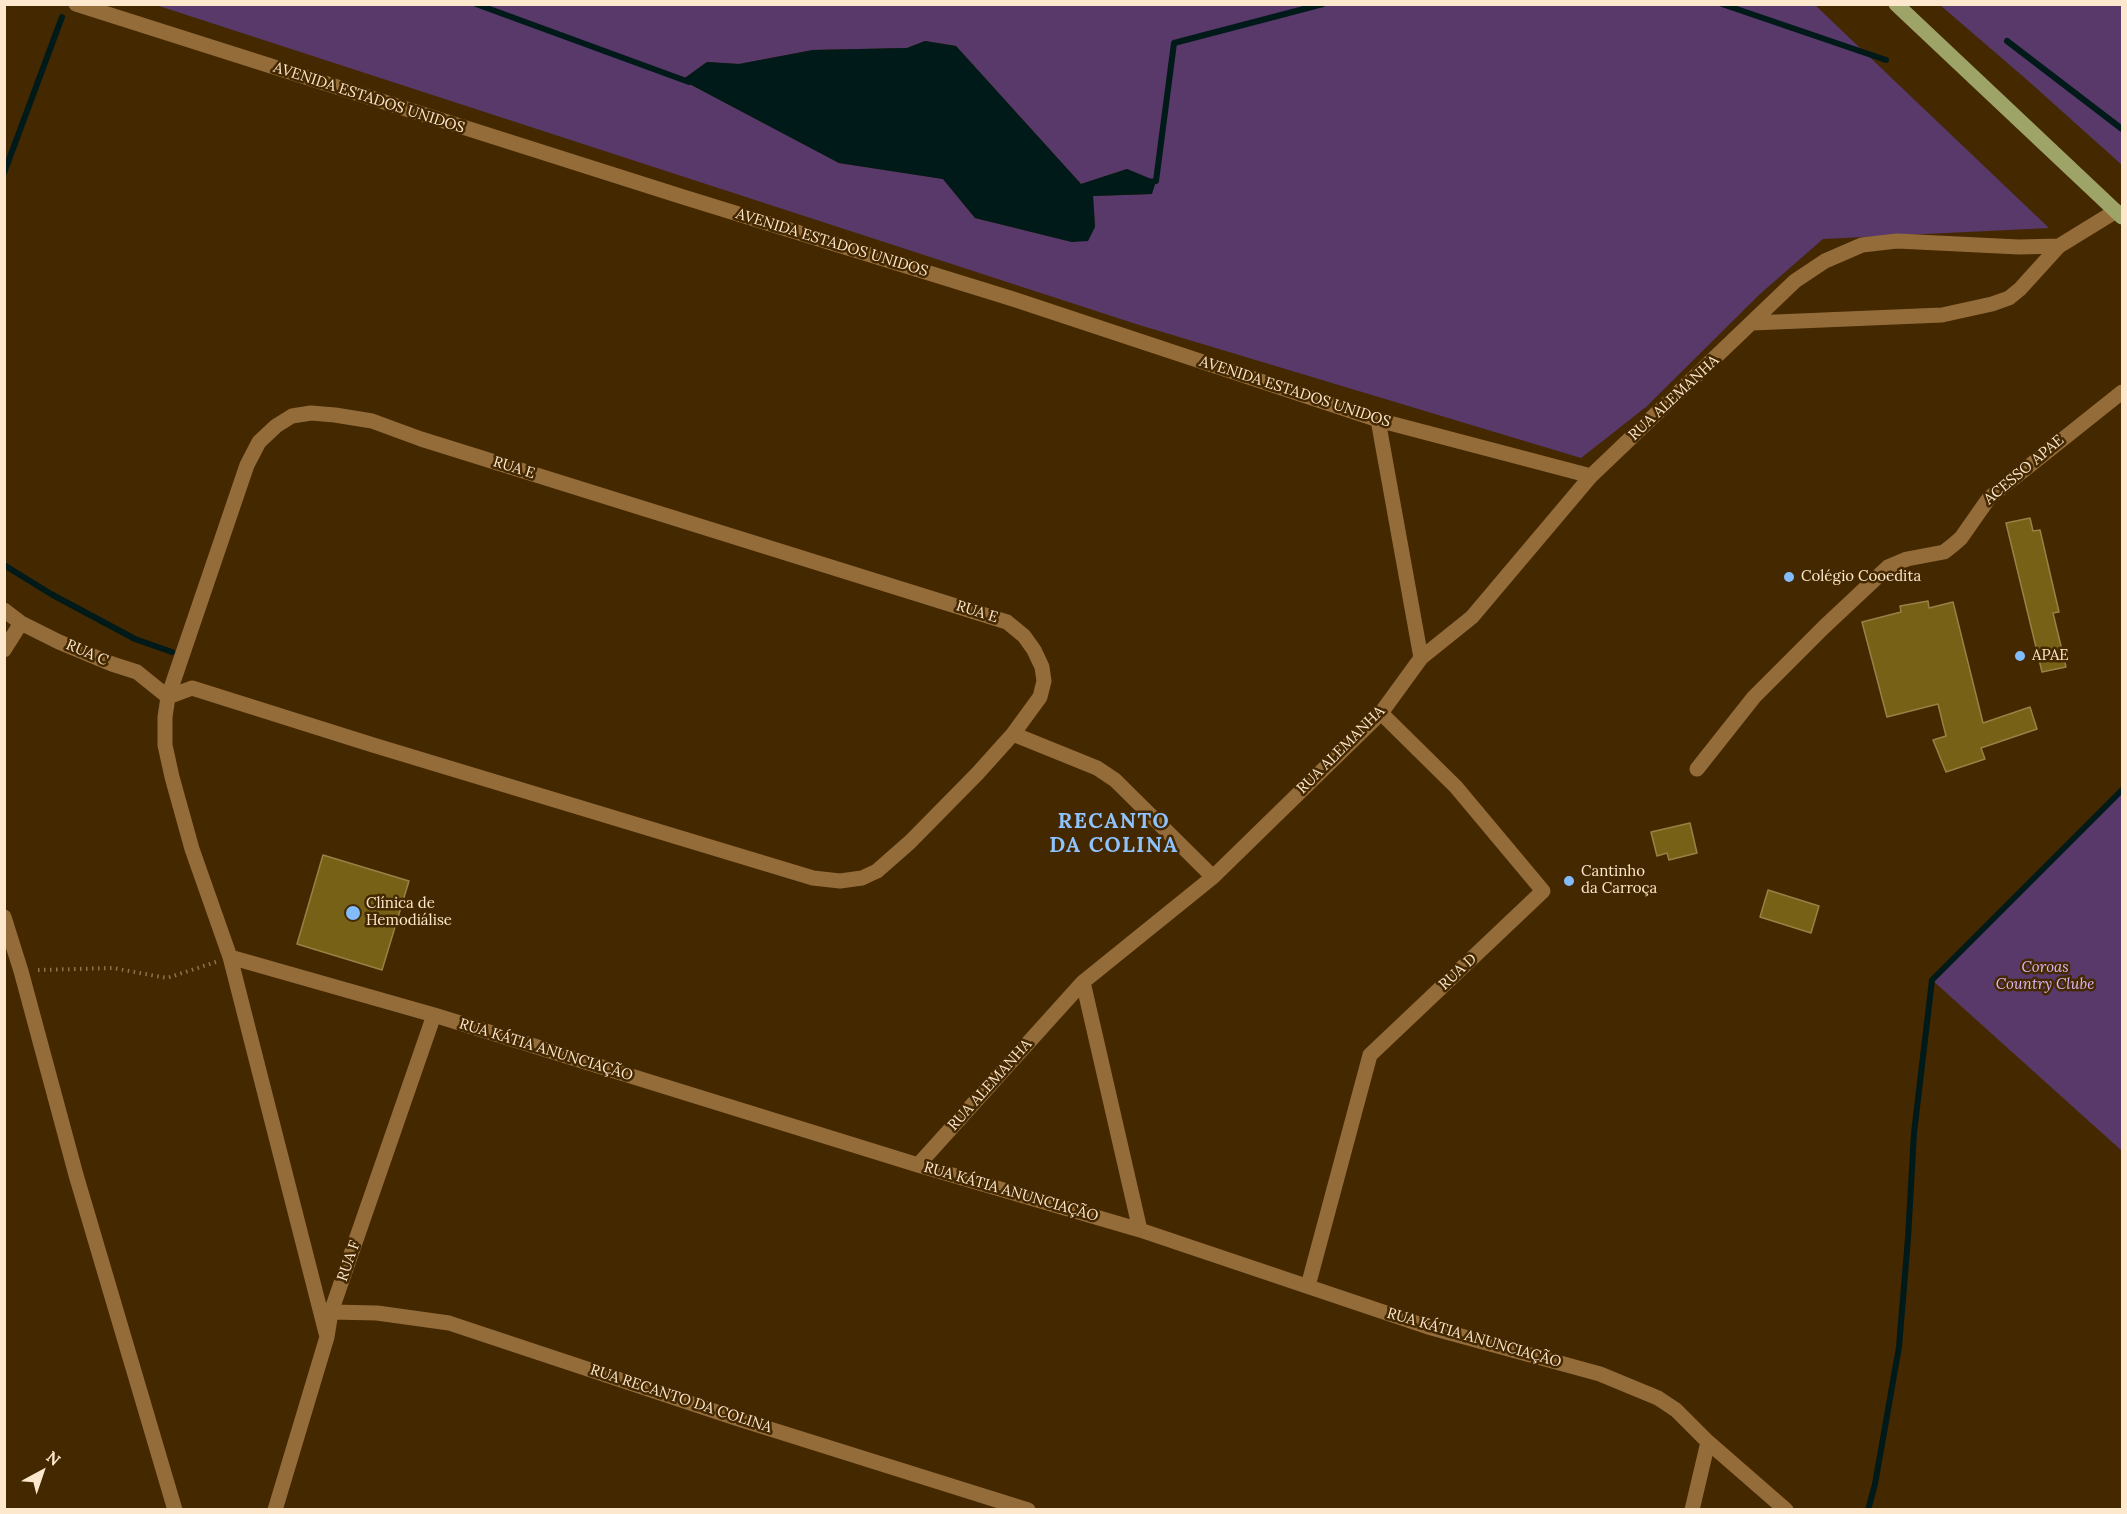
<!DOCTYPE html>
<html>
<head>
<meta charset="utf-8">
<style>
	body { margin:0 }
	#map { position:relative; width:2127px; height:1514px; overflow:hidden; background:#442800; font-family:Lora,serif }
	canvas { display:block }
	.frame { position:absolute; inset:0; border:6px solid #fde7cd; pointer-events:none }
	.north { position:absolute; left:12px; top:1442px; width:60px; height:60px; -webkit-text-stroke:4px #442800; paint-order:stroke; rotate:40deg; font-size:16px; font-weight:700; line-height:24px; text-align:center; color:#fde7cd }
	.north::after { content:''; display:block; margin:auto; width:21px; height:27px; background:#fde7cd; clip-path:polygon(50% 0,100% 100%,50% 72%,0 100%) }
</style>
</head>
<body>
<div id="map">
<canvas width="2127" height="1514"></canvas>
<div class="frame"></div>
<div class="north">N</div>
</div>
<script>
const c = document.querySelector('canvas').getContext('2d');
c.lineJoin = 'round';
function fill(path, color) {
  c.fillStyle = color;
  c.fill(path, 'evenodd');
}
function shape(rows) {
  const path = new Path2D();
  for (const r of rows) {
    path.moveTo(r[0], r[1]);
    for (let i = 2; i < r.length; i += 2) path.lineTo(r[i], r[i + 1]);
  }
  return path;
}
function trace(path, color, width, dash) {
  c.strokeStyle = color;
  c.lineWidth = width;
  c.lineCap = dash ? 'butt' : 'round';
  c.setLineDash(dash || []);
  c.stroke(path);
}
function label(font, color, halo, rows, align = 'center') {
  c.font = font + ' Lora,serif';
  c.lineWidth = 5;
  c.setLineDash([]);
  c.textBaseline = 'middle';
  c.strokeStyle = halo;
  c.fillStyle = color;
  for (const [text, x, y, turn = 0] of rows) {
    c.save();
    c.translate(x, y);
    c.rotate((+turn || 0) * Math.PI / 180);
    c.textAlign = isNaN(turn) ? turn : align;
    if (halo) c.strokeText(text, 0, 0);
    c.fillText(text, 0, 0);
    c.restore();
  }
}
const green = shape([
	[156,5,1815,5,2049,228,1823,239,1760,294,1646,407,1581,458,1136,324],
	[925,41,956,46,1081,184,1127,169,1155,181,1151,194,1093,196,1095,227,1072,242,975,218,943,179,839,163,682,80,707,62,739,64,813,50,907,48],
	[1940,5,2122,5,2122,165,2026,79],
	[2122,790,2122,1151,1932,980]
]);
const water = shape([
	[925,41,956,46,1081,184,1127,169,1156,181,1152,194,1093,196,1095,227,1088,241,1072,242,975,218,943,179,839,163,682,80,707,62,739,64,813,50,907,48]
]);
const stream = shape([
	[476,4,689,82],
	[1722,4,1886,60],
	[2007,41,2122,129],
	[4,173,62,17],
	[1149,182,1156,181,1174,43,1323,4],
	[4,565,51,594,135,639,172,652],
	[1868,1510,1875,1484,1899,1347,1908,1238,1914,1133,1932,980,2122,790]
]);
const building = shape([
	[2030,518,2033,531,2040,530,2059,612,2053,613,2066,667,2042,672,2006,523,2030,518],
	[1928,601,1929,608,1953,602,1983,723,2030,707,2037,729,1981,748,1985,759,1946,772,1933,740,1946,736,1938,704,1887,717,1862,622,1901,612,1900,606,1928,601],
	[1690,823,1697,853,1669,860,1667,853,1657,856,1651,832,1690,823],
	[323,855,409,881,382,970,297,944,323,855],
	[1768,890,1819,906,1811,933,1760,917,1768,890]
]);
const path = shape([
	[38,970,113,968,167,978,216,962]
]);
const minor = shape([
	[76,4,680,196,1013,299,1378,420,1591,476],
	[1752,323,1942,315,1992,304,2009,298,2020,289,2059,246,2116,211],
	[1378,420,1421,658],
	[4,610,21,623,59,642,112,664,137,672,168,697],
	[4,650,21,623],
	[168,697,192,688,373,745,813,878,840,881,862,878,877,871,910,842,977,774,1013,734,1040,697,1044,681,1042,667,1034,650,1024,636,1007,622,421,439,372,421,335,415,311,413,292,416,276,426,259,442,247,465,168,697,165,717,165,745,172,777,192,849,230,957,327,1337],
	[1013,734,1097,768,1115,780,1213,877],
	[1697,769,1754,697,1824,627,1888,567,1907,559,1944,552,1953,545,1961,538,1989,498,2122,392],
	[4,917,21,971,76,1175,175,1510],
	[230,957,434,1015,918,1165,1140,1230,1428,1327,1600,1374,1658,1398,1676,1410,1708,1442,1786,1510],
	[1083,982,1140,1230],
	[918,1165,1083,982,1213,877,1381,713,1421,658,1472,617,1591,476,1795,281,1825,261,1862,245,1897,241,2019,247,2059,246],
	[1308,1286,1370,1055,1543,891,1456,787,1381,713],
	[331,1312,377,1313,449,1323,735,1418,1028,1510],
	[275,1510,327,1337,331,1312,434,1015],
	[1692,1510,1708,1442]
]);
const major = shape([
	[1896,4,2122,217]
]);
const markers = [
	[1789,577,6,"#83bcfb"],
	[2020,656,6,"#83bcfb"],
	[1569,881,6,"#83bcfb"],
	[353,913,8,"#83bcfb"]
];
const streetNames = [
	["AVENIDA ESTADOS UNIDOS",369,98,18],
	["AVENIDA ESTADOS UNIDOS",832,243,17],
	["AVENIDA ESTADOS UNIDOS",1295,392,18],
	["RUA ALEMANHA",1674,398,-43],
	["RUA E",514,468,17],
	["ACESSO APAE",2024,470,-40],
	["RUA E",977,612,17],
	["RUA C",87,653,23],
	["RUA ALEMANHA",1341,750,-45],
	["RUA D",1458,972,-43],
	["RUA KÁTIA ANUNCIAÇÃO",546,1050,17],
	["RUA ALEMANHA",990,1085,-48],
	["RUA KÁTIA ANUNCIAÇÃO",1011,1192,16],
	["RUA F",349,1261,-71],
	["RUA KÁTIA ANUNCIAÇÃO",1474,1338,16],
	["RUA RECANTO DA COLINA",681,1399,18]
];
const poiNames = [
	["Colégio Cooedita",1801,577],
	["APAE",2032,656],
	["Cantinho",1581,872],
	["da Carroça",1581,889],
	["Clínica de",366,904],
	["Hemodiálise",366,921]
];
const parkNames = [
	["Coroas",2045,968],
	["Country Clube",2045,985]
];
const districtNames = [
	["RECANTO",1114,822],
	["DA COLINA",1114,846]
];
fill(green, '#58396a');
fill(water, '#001a19');
trace(stream, '#001a19', 6);
fill(building, '#776116');
trace(building, '#978245', 1.5);
trace(path, '#8d7451', 4, [1.5, 4.5]);
trace(minor, '#946c39', 15);
trace(major, '#9ea467', 15);
for (const [x, y, r, color] of markers) {
  const dot = new Path2D();
  dot.arc(x, y, r, 0, 2 * Math.PI);
  c.fillStyle = color;
  c.fill(dot);
  trace(dot, '#442800', 2);
}
label('15px', '#fde7cd', '#442800', streetNames);
label('15px', '#fde7cd', '#442800', poiNames, 'left');
label('italic 15px', '#dcb5f6', '#442800', parkNames);
c.letterSpacing = '1.5px';
label('bold 21px', '#8ec3fd', '#442800', districtNames);
c.letterSpacing = '0px';
</script>
</body>
</html>
